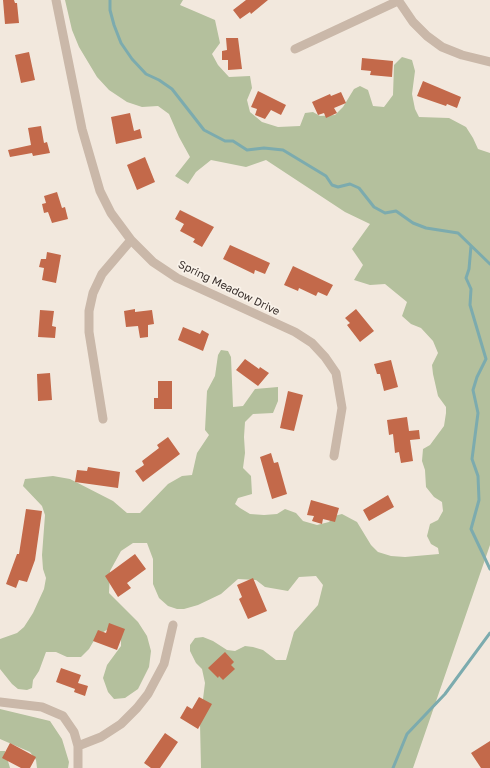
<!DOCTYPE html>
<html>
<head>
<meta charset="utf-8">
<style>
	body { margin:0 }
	canvas { display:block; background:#f2e8dd }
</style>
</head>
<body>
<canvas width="490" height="768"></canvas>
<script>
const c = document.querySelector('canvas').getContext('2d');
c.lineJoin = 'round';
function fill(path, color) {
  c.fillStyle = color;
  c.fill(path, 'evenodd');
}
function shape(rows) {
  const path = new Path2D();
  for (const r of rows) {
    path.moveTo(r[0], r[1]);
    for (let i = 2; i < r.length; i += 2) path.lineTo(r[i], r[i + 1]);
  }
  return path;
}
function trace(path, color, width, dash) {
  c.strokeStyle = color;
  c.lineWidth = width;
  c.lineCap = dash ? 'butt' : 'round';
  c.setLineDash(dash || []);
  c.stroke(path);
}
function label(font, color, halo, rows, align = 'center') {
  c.font = font + ' "Golos Text",sans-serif';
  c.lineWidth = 3.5;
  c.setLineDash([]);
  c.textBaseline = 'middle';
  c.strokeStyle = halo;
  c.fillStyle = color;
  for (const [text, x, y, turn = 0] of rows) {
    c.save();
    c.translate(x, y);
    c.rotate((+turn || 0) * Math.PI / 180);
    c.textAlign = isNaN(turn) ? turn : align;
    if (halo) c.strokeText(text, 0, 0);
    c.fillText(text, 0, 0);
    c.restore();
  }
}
const green = shape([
	[65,0,183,0,180,5,215,20,220,43,212,54,218,65,229,77,250,76,252,88,247,100,250,112,262,122,278,127,300,126,305,113,313,112,320,116,335,115,343,107,354,89,360,86,368,90,373,106,384,107,393,95,394,65,402,57,412,60,415,71,412,94,415,109,419,117,449,118,466,127,473,138,478,149,490,153,490,545,413,768,201,768,200,723,205,683,202,669,196,663,190,651,190,645,195,638,203,637,213,641,227,650,235,651,245,646,253,647,263,650,276,660,286,660,294,632,318,605,323,585,316,576,299,577,288,591,265,587,256,580,238,579,221,594,198,605,184,609,177,609,168,606,159,598,153,584,153,559,147,543,133,543,121,551,110,571,109,593,138,622,147,636,151,651,149,667,138,689,125,698,114,699,108,692,103,678,107,665,121,646,121,634,114,625,96,637,89,649,81,657,67,657,56,652,46,652,39,671,33,680,32,688,27,690,18,689,12,684,0,669,0,639,17,633,24,627,33,613,44,589,46,578,43,569,42,555,45,515,42,506,23,486,25,479,53,476,70,479,113,501,127,513,140,513,168,484,182,476,192,475,197,453,209,435,205,430,207,391,215,376,218,355,221,350,228,351,231,357,233,407,243,406,255,389,278,387,278,401,273,413,253,414,245,422,244,437,245,453,243,468,251,476,252,494,238,498,235,504,240,508,250,514,264,515,277,514,285,509,296,513,303,521,317,525,329,522,334,516,342,514,357,522,371,545,378,552,391,556,405,557,439,554,438,548,431,544,427,536,430,524,438,520,443,511,442,502,434,497,426,487,425,470,422,461,423,449,430,445,444,426,446,413,446,407,438,396,433,374,432,365,438,353,433,341,421,328,411,324,402,316,407,302,385,284,370,285,354,280,363,265,352,249,370,224,345,212,266,160,246,167,211,160,196,172,188,184,175,176,190,157,179,137,169,114,158,106,142,107,127,102,109,90,97,77,79,47,72,30],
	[0,709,50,721,62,739,69,762,68,768,37,768,36,760,30,752,0,739],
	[0,751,5,751,10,768,0,768]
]);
const stream = shape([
	[110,0,110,10,114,25,121,43,132,59,146,74,159,80,172,89,204,130,225,141,233,141,247,150,264,148,283,150,326,176,332,185,338,187,350,184,359,188,374,207,385,213,396,211,413,223,426,228,458,233,490,264],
	[471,246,469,269,466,278,471,289,470,305,486,359,477,377,473,390,478,413,472,459,478,476,479,500,471,529,490,569],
	[393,768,407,734,445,694,490,633]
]);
const building = shape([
	[3,0,14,0,15,3,17,3,19,23,5,24],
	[246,0,268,0,251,14,250,12,240,19,233,10],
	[226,38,238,38,242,69,228,70,228,60,222,60,222,51,227,50],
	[29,52,35,80,21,83,15,55],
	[362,58,393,61,392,77,370,75,371,71,361,70],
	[423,81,461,97,457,108,447,104,446,106,417,96],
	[258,91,286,105,281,115,271,110,265,119,255,115,257,109,251,107],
	[341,92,346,103,334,108,337,113,326,118,324,113,318,115,312,102,330,94,331,96],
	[130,113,134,131,140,129,142,138,116,144,111,117],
	[41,126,44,143,47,142,50,153,33,156,32,153,10,157,8,150,31,145,28,128],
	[145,157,155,182,137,190,127,165],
	[57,192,62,208,65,207,68,219,52,223,48,212,44,213,42,204,46,203,44,196],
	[180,210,214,227,202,247,193,242,195,239,180,231,184,224,175,219],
	[230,245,270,263,265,274,255,270,254,274,223,259],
	[47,252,61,255,56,283,42,280,44,268,39,267,41,259,46,259],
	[293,266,333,285,327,296,318,292,316,296,299,288,298,291,284,285],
	[135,309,135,312,152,310,154,324,148,325,148,337,140,338,138,326,126,327,124,311],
	[356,309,374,331,360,342,347,325,350,323,345,318],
	[40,310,54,311,52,326,56,327,55,338,38,337],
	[183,327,200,334,202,330,209,334,203,351,178,340],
	[245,359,259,369,260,367,269,373,258,386,236,370],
	[391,360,398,387,384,391,380,374,377,374,374,364],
	[50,373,52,400,38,401,37,374],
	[158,381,172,381,172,409,154,409,154,398,158,398],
	[288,391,303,395,294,431,280,428],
	[407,417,409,431,419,430,420,439,410,440,413,461,401,463,399,452,395,453,393,434,389,435,387,420],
	[168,437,180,454,143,482,135,471,144,465,142,461,159,448,157,445],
	[271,453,274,463,278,462,287,494,272,499,260,457],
	[88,467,120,472,118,488,75,482,77,470,87,471],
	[388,495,394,507,369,521,363,510],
	[311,500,339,508,335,522,323,519,322,524,312,521,314,516,307,515],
	[26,509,42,511,35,560,27,582,19,580,16,588,6,584,17,554,19,554],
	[135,554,146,569,127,583,131,588,118,597,105,576],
	[253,578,267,611,248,619,239,599,242,597,237,585],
	[109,623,125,629,117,650,93,641,98,630,106,633],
	[225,652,234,662,231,665,235,669,223,680,219,676,218,678,208,668],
	[61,668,81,675,78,683,88,686,85,696,74,692,75,689,56,682],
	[199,697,212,704,198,729,180,718,187,706,192,709],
	[165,733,178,742,160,768,151,768,144,763],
	[490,741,490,768,481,768,471,753],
	[10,743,36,757,30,768,21,768,2,758]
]);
const street = shape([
	[56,0,82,129,100,191,111,213,131,240,153,262,177,278,295,332,312,343,325,357,336,373,342,408,334,456],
	[398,0,413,22,427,36,442,47,462,55,490,62],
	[295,49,398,1],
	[103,419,89,332,89,311,93,293,102,274,131,240],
	[0,702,42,707,63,716,74,732,78,746,78,768],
	[78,746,101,737,121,724,137,708,148,694,164,664,173,625]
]);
const streetNames = [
	["Spring Meadow Drive",229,288,26]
];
fill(green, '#b4c09d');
trace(stream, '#7cabae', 3);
fill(building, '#c3694a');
trace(street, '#cab8a9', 9);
label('11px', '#372d29', '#f9f2e9', streetNames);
</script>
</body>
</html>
